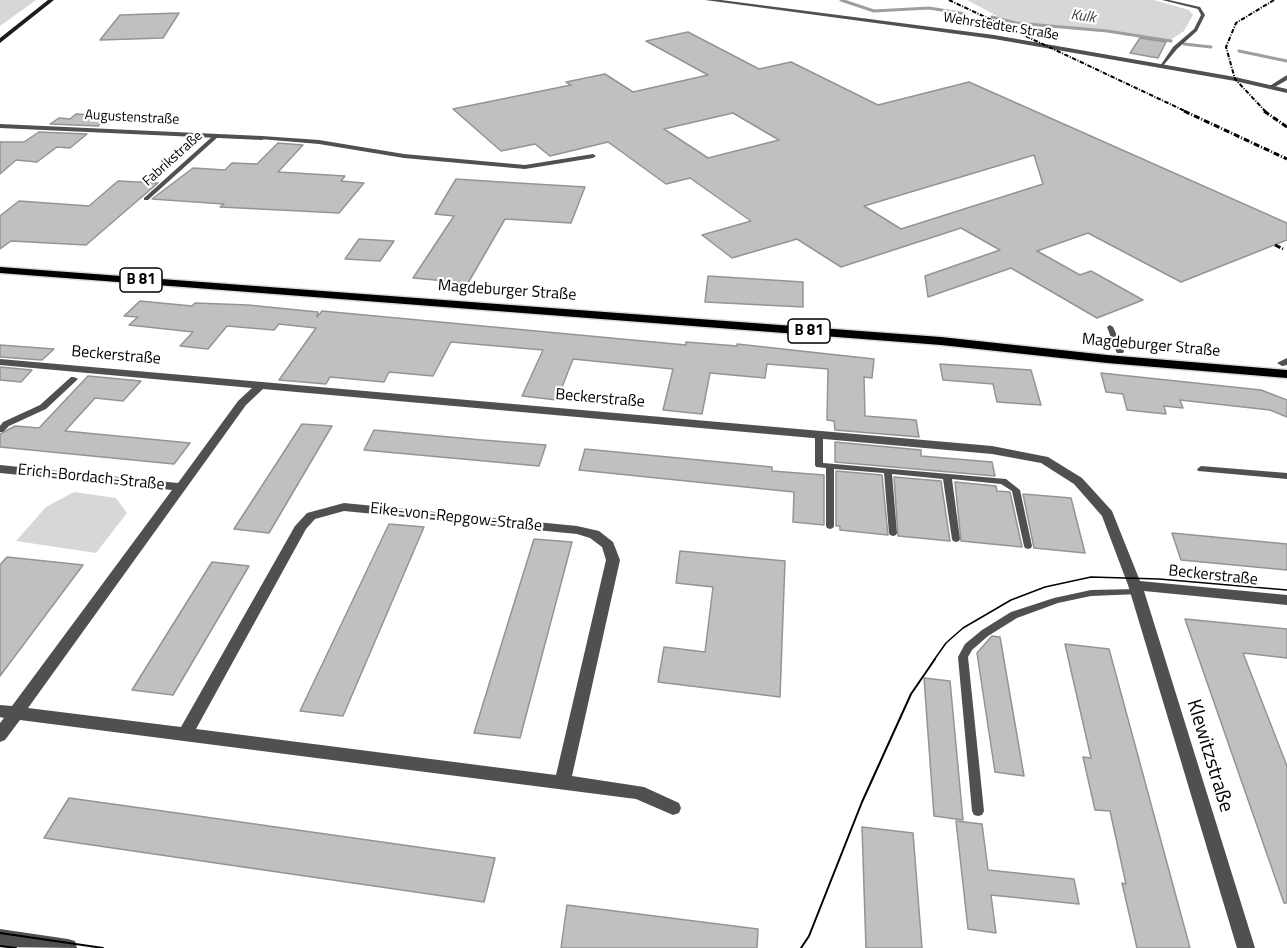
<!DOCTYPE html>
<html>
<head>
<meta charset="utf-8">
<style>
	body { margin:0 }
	canvas { display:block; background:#fff }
</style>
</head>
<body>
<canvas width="1287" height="948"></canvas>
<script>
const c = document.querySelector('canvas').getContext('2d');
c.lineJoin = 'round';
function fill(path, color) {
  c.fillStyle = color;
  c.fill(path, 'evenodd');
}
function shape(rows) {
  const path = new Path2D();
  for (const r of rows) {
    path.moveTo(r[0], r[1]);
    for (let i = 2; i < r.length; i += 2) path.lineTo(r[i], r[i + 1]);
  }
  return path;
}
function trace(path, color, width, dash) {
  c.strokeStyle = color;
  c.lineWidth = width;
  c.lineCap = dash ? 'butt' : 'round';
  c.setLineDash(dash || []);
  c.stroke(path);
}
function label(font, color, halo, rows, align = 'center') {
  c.font = font + ' "Titillium Web",sans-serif';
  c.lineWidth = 4.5;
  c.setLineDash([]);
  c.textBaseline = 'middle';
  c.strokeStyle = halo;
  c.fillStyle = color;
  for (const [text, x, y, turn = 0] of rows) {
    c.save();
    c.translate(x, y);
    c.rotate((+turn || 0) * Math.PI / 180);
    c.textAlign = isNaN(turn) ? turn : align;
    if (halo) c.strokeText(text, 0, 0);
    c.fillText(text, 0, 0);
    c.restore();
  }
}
const green = shape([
	[0,0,36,0,0,26],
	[967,0,1154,0,1189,10,1193,15,1184,31,1169,41,1113,32,1012,24],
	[74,492,116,498,127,513,96,553,16,541,46,507]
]);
const stream = shape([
	[841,0,874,11,929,8,966,14],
	[992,17,1016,23,1107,31,1171,41],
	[1184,44,1211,47],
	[1239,51,1287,61]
]);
const building = shape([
	[179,13,163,38,100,40,120,15,179,13],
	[688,32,759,69,791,62,878,105,969,82,1287,223,1287,240,1181,282,1088,233,1037,251,1080,275,1091,271,1143,300,1097,318,1011,268,928,297,925,276,1000,250,961,228,841,267,797,239,732,258,702,235,751,221,690,178,666,184,608,142,550,156,535,144,501,151,453,109,571,85,566,82,605,74,633,92,708,75,646,41,688,32],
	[733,113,779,140,708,158,664,129,733,113],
	[1034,155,1043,184,901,229,864,206,1034,155],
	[1140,38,1166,42,1158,58,1130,53,1140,38],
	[76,114,111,116,98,126,50,124,59,118,70,119,76,114],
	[39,132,87,134,70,148,57,147,37,162,16,160,0,174,0,142,24,142,39,132],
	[278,143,303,145,278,172,345,176,341,181,364,183,339,213,220,207,224,204,152,199,193,168,225,170,232,163,257,164,278,143],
	[456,179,501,182,585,187,571,223,505,219,468,283,413,278,454,216,435,214,456,179],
	[118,181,158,183,86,245,11,241,0,249,0,216,19,201,89,206,118,181],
	[359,239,394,241,380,261,345,259,359,239],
	[708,276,803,282,803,307,705,302,708,276],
	[140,301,192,306,195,303,248,305,318,312,317,317,322,311,686,345,686,342,737,346,737,344,874,359,872,378,864,377,865,416,916,420,919,437,835,430,834,421,827,420,828,369,767,364,765,378,710,373,702,414,663,410,673,369,573,359,557,400,522,396,543,350,451,342,433,376,389,372,384,382,330,377,326,384,279,380,316,328,279,324,274,330,227,326,208,349,180,346,193,332,129,325,138,317,124,316,140,301],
	[0,345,54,349,42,360,0,357,0,345],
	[940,364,1031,370,1041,405,997,402,993,384,943,380,940,364],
	[0,367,32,370,21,382,0,380,0,367],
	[1101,373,1261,390,1287,400,1287,417,1270,410,1180,400,1183,408,1164,406,1166,414,1127,410,1123,394,1106,392,1101,373],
	[88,376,141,381,123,401,95,398,65,431,190,443,174,464,0,447,0,434,15,426,39,428,88,376],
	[302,424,332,426,269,533,234,529,302,424],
	[374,430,482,440,546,445,539,466,364,450,374,430],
	[835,442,921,450,921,456,992,462,995,476,835,462,835,442],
	[585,449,772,467,772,471,824,475,824,525,793,522,794,492,579,470,585,449],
	[836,471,882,475,888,535,840,530,840,526,836,526,836,471],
	[894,477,941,481,950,541,898,536,894,477],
	[955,482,996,486,997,491,1010,492,1022,547,961,541,955,482],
	[1023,494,1071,498,1085,553,1034,548,1023,494],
	[389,524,424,527,343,716,300,711,389,524],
	[1172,533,1287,544,1287,570,1181,560,1172,533],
	[534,539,572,542,520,738,474,733,534,539],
	[680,551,785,561,780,697,658,682,664,647,705,652,713,587,676,583,680,551],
	[7,557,83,565,0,676,0,565,7,557],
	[212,562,249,566,173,695,132,690,212,562],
	[1185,619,1287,629,1287,658,1243,653,1287,766,1287,903,1284,903,1185,619],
	[992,636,1000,637,1024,776,995,772,977,653,992,636],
	[1065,644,1109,649,1190,948,1137,948,1122,883,1126,884,1110,811,1095,810,1083,757,1091,758,1065,644],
	[924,678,950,681,963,820,934,816,924,678],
	[69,798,177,813,495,858,484,902,44,838,69,798],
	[956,821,982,824,988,870,1074,879,1079,904,991,895,996,933,968,929,956,821],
	[862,827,913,833,922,948,866,948,862,827],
	[567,905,758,929,757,948,561,948,567,905]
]);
const service = shape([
	[1162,0,1169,0,1200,7,1205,15,1197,31,1177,49,1162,67,1160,66,1173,47,1194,29,1201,15,1198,9,1162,0],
	[214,135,219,136,148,200,144,200,144,198,214,135],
	[262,136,319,140,404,154,525,165,593,154,596,156,593,158,525,169,404,158,319,144,260,139,260,137,262,136],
	[1110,325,1113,327,1124,351,1123,353,1117,353,1116,351,1107,327,1110,325],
	[71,377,74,377,78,379,46,409,9,426,3,432,0,432,0,426,3,422,40,405,71,377],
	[816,433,819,433,823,435,823,463,1006,479,1020,490,1032,546,1031,548,1028,549,1025,548,1024,546,1012,491,1001,484,952,479,960,539,959,541,956,542,953,541,952,539,943,479,892,474,897,533,896,535,893,536,890,535,889,533,884,473,834,469,834,526,833,528,830,529,827,528,826,526,826,468,816,467,815,465,815,435,816,433],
	[1201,466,1287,473,1287,479,1198,471,1197,469,1201,466],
	[1137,589,1140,590,1142,592,1140,594,1091,596,1058,603,1017,618,988,636,972,650,968,657,984,811,982,815,978,816,974,815,972,811,958,657,965,644,982,630,1011,612,1054,598,1091,590,1137,589]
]);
const minor = shape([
	[1287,75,1287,80,1273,88,1268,87,1287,75],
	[0,124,262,136,266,138,262,140,0,128,0,124],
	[0,359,992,446,1048,457,1082,478,1112,511,1140,581,1287,595,1287,605,1144,591,1255,948,1237,948,1128,585,1102,516,1074,484,1041,463,992,454,263,389,246,405,28,708,181,727,295,526,307,513,344,503,577,526,599,531,613,542,620,560,572,776,644,787,679,803,681,808,679,813,673,815,636,799,20,720,5,740,0,742,0,723,4,718,0,717,0,705,12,706,172,490,0,473,0,465,178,483,238,401,252,388,0,365,0,359],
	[344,511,577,534,590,538,602,547,606,560,556,775,196,729,306,529,315,519,344,511]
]);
const tertiary = shape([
	[705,0,721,0,994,35,1235,77,1287,89,1287,93,1235,81,994,39,705,0],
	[1287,358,1287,365,1282,366,1277,363,1287,358],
	[0,929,68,939,75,941,77,948,0,947,0,929]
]);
const secondary = shape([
	[48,0,54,0,0,43,0,38,48,0]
]);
const primary = shape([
	[0,267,941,337,1107,355,1287,370,1287,378,1107,363,941,345,0,273,0,267]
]);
const tramFar1 = shape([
	[934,660,946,643,963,628,1011,600,1045,587,1091,577,1159,579,1287,590]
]);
const tram = shape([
	[0,933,103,948],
	[0,946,16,948],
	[801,948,809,936,862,802,911,694,935,659]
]);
const railFar1 = shape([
	[949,0,1187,112],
	[1266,112,1235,79,1226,47,1236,23,1274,0]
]);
const rail = shape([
	[1184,111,1287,159],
	[1264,111,1287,127],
	[1275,245,1283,249]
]);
const farStreetnames = [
	["Wehrstedter Straße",1001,27,9],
	["Augustenstraße",132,118,3],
	["Fabrikstraße",173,159,-42]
];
const farWaternames = [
	["Kulk",1083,17,8]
];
const shields = [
	[141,280,42],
	[809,331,42]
];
const shieldNames = [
	["B 81",141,280],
	["B 81",809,331]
];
const streetNames = [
	["Magdeburger Straße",507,291,4],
	["Magdeburger Straße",1151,346,5],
	["Beckerstraße",116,356,5],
	["Beckerstraße",600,399,5],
	["Erich-Bordach-Straße",91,478,6],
	["Eike-von-Repgow-Straße",456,518,6],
	["Beckerstraße",1213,576,6]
];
const nearStreetnames = [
	["Klewitzstraße",1209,756,73]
];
fill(green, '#d7d7d7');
trace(stream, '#9e9e9e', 3);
fill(building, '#c0c0c0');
trace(building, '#949494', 1.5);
trace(primary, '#dbdbdb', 3);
fill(service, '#505050');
fill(minor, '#505050');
fill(tertiary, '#505050');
fill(secondary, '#1d1d1d');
fill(primary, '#000');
trace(tramFar1, '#000', 1.5);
trace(tram, '#000', 2);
trace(railFar1, '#000', 2, [4.5, 1.5, 1, 1.5]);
trace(rail, '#000', 3, [6, 2, 1, 2]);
label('14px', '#000', '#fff', farStreetnames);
label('italic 15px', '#3f3f3f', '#fff', farWaternames);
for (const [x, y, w] of shields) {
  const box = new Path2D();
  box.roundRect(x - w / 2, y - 12, w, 24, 4.5);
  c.fillStyle = '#fff';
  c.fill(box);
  trace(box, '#000', 1.5);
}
label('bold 15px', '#000', null, shieldNames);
label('16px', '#000', '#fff', streetNames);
label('20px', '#000', '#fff', nearStreetnames);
</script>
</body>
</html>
